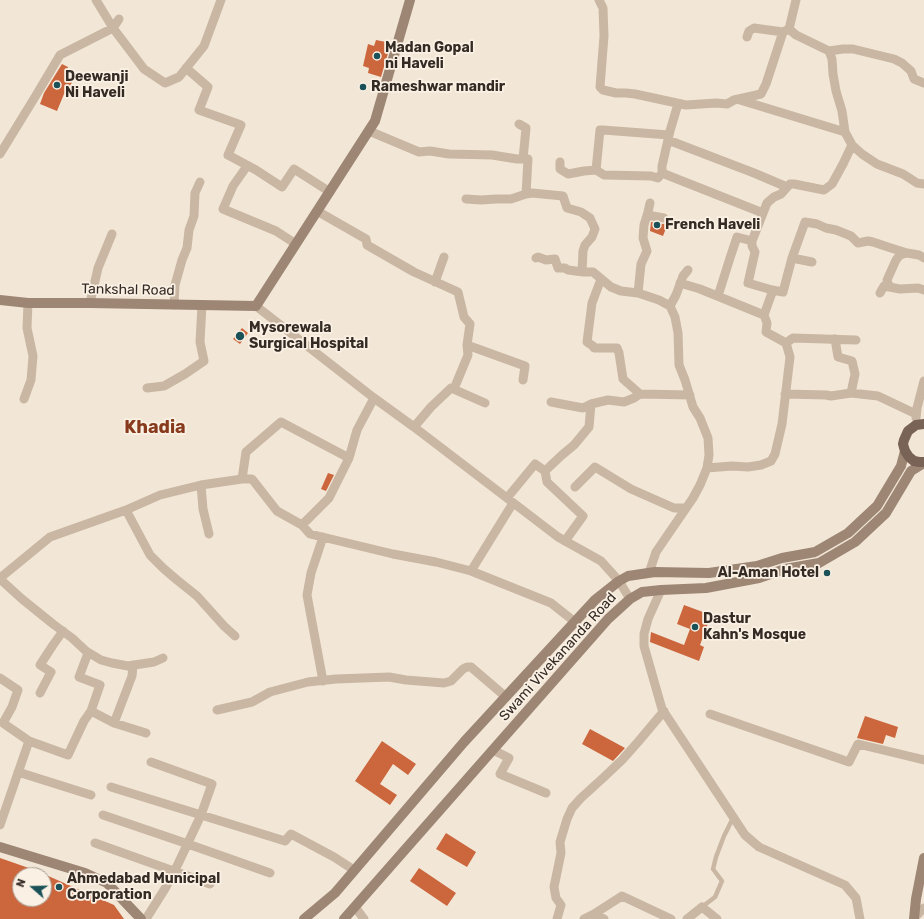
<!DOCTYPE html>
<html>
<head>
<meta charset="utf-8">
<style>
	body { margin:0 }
	#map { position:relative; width:924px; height:919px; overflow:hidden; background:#f2e7d7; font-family:Rubik,sans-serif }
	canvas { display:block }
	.north { position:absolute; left:12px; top:867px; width:40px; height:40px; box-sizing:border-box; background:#faf1e4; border:1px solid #aba298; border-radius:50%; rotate:290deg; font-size:11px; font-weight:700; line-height:16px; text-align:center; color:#352b25 }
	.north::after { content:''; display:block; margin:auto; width:14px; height:18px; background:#1a5158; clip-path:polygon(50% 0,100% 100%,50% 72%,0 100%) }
</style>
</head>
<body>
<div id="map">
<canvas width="924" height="919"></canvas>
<div class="north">N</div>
</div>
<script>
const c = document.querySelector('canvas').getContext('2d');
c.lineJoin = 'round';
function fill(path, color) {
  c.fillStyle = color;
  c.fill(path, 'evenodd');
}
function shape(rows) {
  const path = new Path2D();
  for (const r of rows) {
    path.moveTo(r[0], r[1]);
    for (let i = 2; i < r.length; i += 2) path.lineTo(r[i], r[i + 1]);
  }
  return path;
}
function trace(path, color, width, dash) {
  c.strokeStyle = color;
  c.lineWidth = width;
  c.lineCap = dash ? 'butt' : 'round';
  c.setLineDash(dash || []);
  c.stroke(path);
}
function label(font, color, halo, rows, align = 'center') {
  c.font = font + ' Rubik,sans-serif';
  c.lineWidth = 3.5;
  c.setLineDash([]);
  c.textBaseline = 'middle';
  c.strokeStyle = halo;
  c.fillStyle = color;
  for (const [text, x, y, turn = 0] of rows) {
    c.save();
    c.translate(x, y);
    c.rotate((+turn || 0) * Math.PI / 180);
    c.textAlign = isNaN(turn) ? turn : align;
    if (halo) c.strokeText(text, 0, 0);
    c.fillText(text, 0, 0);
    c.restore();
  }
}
const building = shape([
	[376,40,391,43,381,77,368,73,369,68,363,66,368,44,374,46],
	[62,64,68,67,65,76,73,80,66,95,64,94,57,111,40,104,44,93],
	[651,222,663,224,668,223,663,236,650,231],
	[242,328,248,333,240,344,233,339],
	[328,473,334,475,326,491,321,489],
	[684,605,711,615,700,645,704,647,699,661,650,642,651,632,684,645,690,629,677,624],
	[865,716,898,727,895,738,886,735,883,744,857,738],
	[590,729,625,748,613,761,582,744],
	[382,741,416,764,408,775,393,764,380,784,397,795,390,805,355,781],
	[446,833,476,852,467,867,436,849],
	[0,858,46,874,46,875,114,905,124,919,0,919],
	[20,875,44,875,44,899,20,899],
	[419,868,456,893,447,906,410,881]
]);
const lane = shape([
	[702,907,715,897,722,881,713,869,716,857,724,836,733,818]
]);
const street = shape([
	[96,0,113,28,144,69,165,83,179,77,204,46,221,0],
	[599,0,603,8,604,36,600,87,603,90,616,93,626,93,635,94,686,105,716,103,727,104,734,100,761,94,766,84,783,32,789,29],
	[796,0,789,29,796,35,829,51,832,59,833,74,836,91,842,111,845,132,852,145,862,154,877,164,903,174,917,183,924,184],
	[747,37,749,31,754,28,783,32],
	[829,51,843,49,853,49,894,59,902,63,911,71,914,79,924,83],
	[186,68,208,87,199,110,241,125,228,155,256,170,282,187,294,169,330,192],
	[740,100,845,132],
	[519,124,526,128,523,159],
	[369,131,419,152,430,151,449,154,492,155,517,159,528,159,526,194],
	[668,140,754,173,787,187],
	[0,154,35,97,60,55,113,28,119,19],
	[560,162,560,169,568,174,584,171,596,170,604,175,651,176,658,178,662,173,763,213],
	[247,166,233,186,223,209,276,231,296,244],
	[596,170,600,130,603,130,669,135],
	[662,173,662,166,670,131,678,104],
	[466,199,481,200,496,199,511,199,526,194,532,193,563,196,567,208,581,212,590,218,595,229,592,237,585,245,583,251,582,272],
	[317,211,366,239,367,245,414,272,458,292,464,317,470,324,467,345,468,355,456,384],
	[647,215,664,218],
	[536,258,538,257,546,260,555,259,558,268,565,268,568,270,583,272,593,272,611,287,621,291,638,293,659,300,670,306],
	[792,258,805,222,817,224,826,228,836,230,851,236,858,243,868,241,873,242,891,248,907,253],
	[812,262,792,258,783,292,772,290,748,283,755,252,752,246,752,241,767,203,774,197,781,194,790,184,794,184,824,190,832,184,843,164,852,145],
	[601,279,592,303,587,342,593,346,594,348,617,348,619,353,623,379,640,394],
	[435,282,444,257],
	[680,283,700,289,764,315,767,323,766,332,786,343],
	[889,286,887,280,896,260,900,255,907,253,919,255,924,258],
	[638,293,641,264,647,251,643,238,644,225,648,212,650,203],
	[880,293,884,286,900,289,918,288,924,290],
	[718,296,730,258,737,237,752,241],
	[90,303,98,268,112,234],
	[174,305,175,285,182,260,187,248,189,230,194,216,195,193,200,182],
	[256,306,374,398,414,427,558,537,601,561,619,581,630,599],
	[764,315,773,290],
	[835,339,838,357,852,361,855,374,851,393,878,396,916,414],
	[467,345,525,366,523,380],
	[147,388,164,386,185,374,204,361,200,342,202,305],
	[785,394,826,395,831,396,851,393],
	[24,399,31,380,33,356,27,328,28,303],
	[551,402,583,408,591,404,608,400,624,402,634,398,640,394,690,395],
	[916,418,917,408,924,381],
	[414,427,431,407,451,388,485,403],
	[707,468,732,466,748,467,761,465,771,461,775,454,782,424,790,357,786,343,793,338,856,340],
	[545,471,562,455,574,445,589,427,591,404],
	[242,479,246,452,281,422,349,458],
	[201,485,203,509,209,534],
	[575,487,595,467,631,489,674,508,686,508],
	[507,498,535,464,545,471,547,482,583,516,565,541],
	[126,510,150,555,163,568,177,580,197,596,224,626,235,636],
	[302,525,310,534,393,554,436,562,471,571,551,603,575,622],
	[471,571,513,503],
	[649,573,656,552,693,498,700,485,707,468,709,455,708,438,700,418,693,407,685,380,679,365,678,333,675,317,670,306,676,295,683,276,688,270],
	[0,578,50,537,126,510,160,495,201,485,242,479,252,479,277,511,302,525,329,498,349,458,357,430,374,398],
	[0,579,22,599,53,624,72,638,86,651,101,660,112,663,128,666,154,662,163,658],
	[661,590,648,619,644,634,644,646,662,709,745,835,759,847,845,885,856,898,860,919],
	[88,653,79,677,100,685,91,711,114,723,146,733],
	[0,678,18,690,12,707,3,723,29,741,68,755,84,721,91,711],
	[323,681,307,595,311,573,323,537],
	[40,693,51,672,40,665,53,645,63,631],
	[217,710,252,702,270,692,308,682,336,679,389,677,406,680,444,683,451,681,463,669,467,667,471,667,506,697],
	[710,714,849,762,858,744,924,760],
	[114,723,132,676,133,665],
	[493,750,509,758,500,774,546,793],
	[18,772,91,795],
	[111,787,285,841,291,834,334,857,354,870],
	[103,815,188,844,270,873],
	[0,825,29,741],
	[95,843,210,884],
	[355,907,364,919],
	[594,914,604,919],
	[914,918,924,908],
	[146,919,166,887,178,864,201,815,212,784,151,762],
	[557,919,561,905,556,898,554,887,561,853,560,842,567,819,572,808,581,798,603,778,622,760,638,742,664,711],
	[584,919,594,914,622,896,671,919],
	[687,919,702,907,717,919]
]);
const secondary = shape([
	[0,300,28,303,90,303,256,306,375,121,410,0],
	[0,847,85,873,107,883,141,919],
	[304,919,335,893,464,742,595,600,619,581,628,576,655,572,709,573,757,566,782,558,815,552,848,533,877,506,901,466,905,451],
	[344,919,608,619,630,599,642,592,661,590,706,588,759,578,785,569,819,563,855,542,886,513,911,471,924,463],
	[914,919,916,899,924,858]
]);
const primary = shape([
	[924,424,916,425,908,431,904,440,903,444,905,451,909,457,914,461,919,462,924,462]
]);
const markers = [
	[377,56,4,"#1a5158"],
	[57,85,4,"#1a5158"],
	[363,87,4,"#1a5158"],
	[657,225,4,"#1a5158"],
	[240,336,5,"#1a5158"],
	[827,573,4,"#1a5158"],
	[695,627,4,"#1a5158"],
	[59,887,4,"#1a5158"]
];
const poiNames = [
	["Madan Gopal",385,48],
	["ni Haveli",385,64],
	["Deewanji",65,77],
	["Ni Haveli",65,93],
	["Rameshwar mandir",371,87],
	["French Haveli",665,225],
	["Mysorewala",249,328],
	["Surgical Hospital",249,344],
	["Al-Aman Hotel",819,573,"right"],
	["Dastur",703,619],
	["Kahn's Mosque",703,635],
	["Ahmedabad Municipal",67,879],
	["Corporation",67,895]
];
const streetNames = [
	["Tankshal Road",128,290,1],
	["Swami Vivekananda Road",558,657,-48]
];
const districtNames = [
	["Khadia",155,428]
];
fill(building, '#cb663d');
trace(lane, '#cab7a3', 4.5);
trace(street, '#cab7a3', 9);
trace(secondary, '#9e8675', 10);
trace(primary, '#786356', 10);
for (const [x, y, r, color] of markers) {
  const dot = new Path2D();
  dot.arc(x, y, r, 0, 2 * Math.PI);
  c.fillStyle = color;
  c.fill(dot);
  trace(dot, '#faf1e4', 1.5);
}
label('bold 14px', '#352b25', '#faf1e4', poiNames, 'left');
label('14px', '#352b25', '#faf1e4', streetNames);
label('bold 18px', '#873a1c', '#faf1e4', districtNames);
</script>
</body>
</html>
